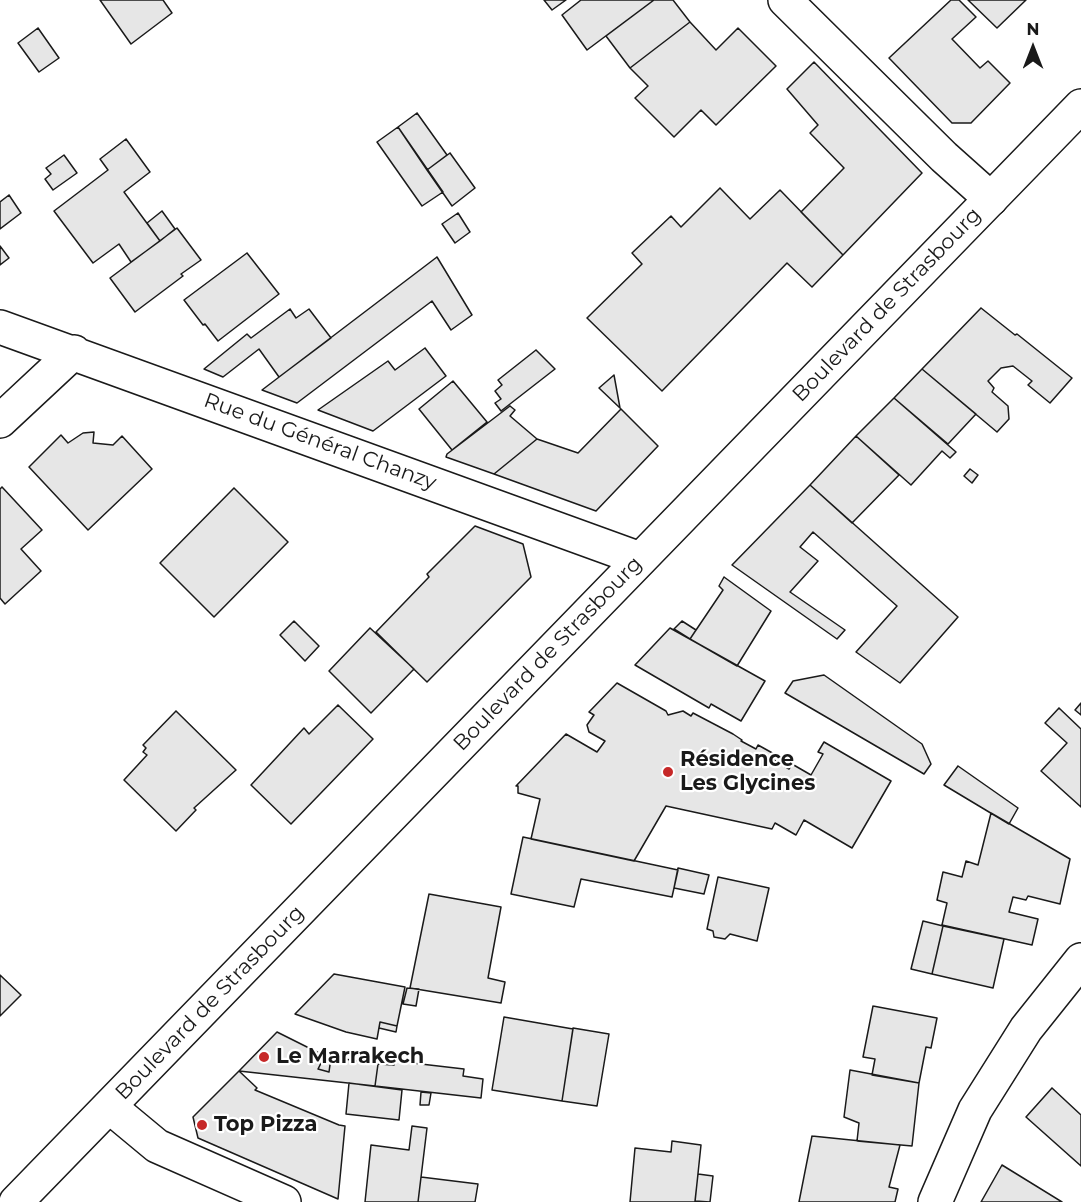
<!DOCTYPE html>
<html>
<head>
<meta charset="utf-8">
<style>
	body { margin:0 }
	#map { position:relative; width:1081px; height:1202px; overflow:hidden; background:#fff; font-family:Montserrat,sans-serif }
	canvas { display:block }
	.north { position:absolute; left:1003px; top:18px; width:60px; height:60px; -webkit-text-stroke:4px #fff; paint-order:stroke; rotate:0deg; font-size:16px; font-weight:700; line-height:24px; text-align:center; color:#1a1a1a }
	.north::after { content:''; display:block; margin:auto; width:21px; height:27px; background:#1a1a1a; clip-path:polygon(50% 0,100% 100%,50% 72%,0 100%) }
</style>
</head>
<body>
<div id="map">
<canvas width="1081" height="1202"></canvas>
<div class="north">N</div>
</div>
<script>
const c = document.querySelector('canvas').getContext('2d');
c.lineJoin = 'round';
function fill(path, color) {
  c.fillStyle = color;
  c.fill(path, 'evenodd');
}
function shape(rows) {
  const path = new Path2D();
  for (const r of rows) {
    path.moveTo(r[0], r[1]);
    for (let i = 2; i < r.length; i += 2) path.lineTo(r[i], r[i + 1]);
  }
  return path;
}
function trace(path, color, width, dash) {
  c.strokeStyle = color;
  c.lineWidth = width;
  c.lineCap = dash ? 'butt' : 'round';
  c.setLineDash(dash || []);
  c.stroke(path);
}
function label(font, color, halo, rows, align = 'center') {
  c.font = font + ' Montserrat,sans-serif';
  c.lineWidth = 4.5;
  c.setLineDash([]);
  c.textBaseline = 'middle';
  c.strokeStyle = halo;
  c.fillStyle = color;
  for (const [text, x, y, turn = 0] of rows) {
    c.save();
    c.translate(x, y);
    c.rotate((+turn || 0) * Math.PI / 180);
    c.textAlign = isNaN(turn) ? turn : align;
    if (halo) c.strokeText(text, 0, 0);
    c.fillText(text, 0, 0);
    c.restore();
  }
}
const building = shape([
	[100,0,163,0,172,13,131,44,100,0],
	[544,0,566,0,552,10,544,0],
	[581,0,654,0,587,50,562,15,581,0],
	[654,0,673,0,690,22,630,68,606,36,654,0],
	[951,0,959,0,976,17,952,39,980,68,988,61,1010,83,971,123,952,123,889,58,951,0],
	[968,0,1026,0,997,28,968,0],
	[690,22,716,50,738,28,776,66,716,125,701,110,674,137,635,98,648,86,630,68,690,22],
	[38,28,59,58,39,72,18,43,38,28],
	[814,62,922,173,843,255,801,212,844,168,810,133,818,125,787,89,814,62],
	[417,113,447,155,427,170,398,127,417,113],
	[398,127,443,192,422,206,377,142,398,127],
	[126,139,150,172,124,192,160,241,131,262,119,244,93,263,54,211,108,170,100,159,126,139],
	[450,153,475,188,452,206,427,170,450,153],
	[64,155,77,173,53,190,45,179,51,174,46,168,64,155],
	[720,188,750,219,780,190,843,255,812,287,787,263,662,391,587,318,642,264,632,253,671,216,681,227,720,188],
	[9,195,21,213,0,229,0,202,9,195],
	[162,211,175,229,160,241,147,223,162,211],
	[458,213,470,232,455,243,442,224,458,213],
	[177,228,201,260,181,274,183,276,135,312,110,278,177,228],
	[0,246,9,258,0,265,0,246],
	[247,253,279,294,218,341,205,324,203,325,184,300,247,253],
	[437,257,472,315,451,330,432,301,297,403,262,390,437,257],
	[981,308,1015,335,1017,334,1072,378,1050,403,1028,385,1032,381,1013,366,1001,368,988,381,994,388,992,392,1008,406,1009,419,997,432,922,369,981,308],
	[290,309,296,318,309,309,331,338,279,377,259,349,223,377,204,369,247,334,251,338,290,309],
	[425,348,446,376,373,431,318,410,388,361,395,370,425,348],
	[536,350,555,369,501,411,495,403,501,399,495,391,502,385,498,380,536,350],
	[922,369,976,414,948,444,894,398,922,369],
	[614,375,620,408,599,388,614,375],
	[453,381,487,422,452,450,419,409,453,381],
	[894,398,956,452,950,458,942,451,911,485,856,436,894,398],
	[510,406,515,410,510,416,537,439,494,474,446,457,447,454,510,406],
	[621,409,658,446,596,511,494,474,537,439,578,453,621,409],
	[94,432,93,443,113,445,122,436,152,469,88,530,29,467,61,435,68,443,83,433,94,432],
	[856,436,899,475,852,523,810,485,856,436],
	[970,469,978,475,972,483,964,476,970,469],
	[810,485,958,617,900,683,856,652,897,606,813,532,800,547,818,561,790,592,845,630,837,639,732,565,810,485],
	[2,487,42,530,21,549,41,571,5,604,0,598,0,489,2,487],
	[234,488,288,542,214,617,160,563,234,488],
	[475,526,523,544,531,577,427,682,376,632,429,577,427,574,475,526],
	[724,577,771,611,737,666,690,639,723,590,719,586,724,577],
	[294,621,319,646,305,661,280,635,294,621],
	[682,621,696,630,690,639,674,629,682,621],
	[370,628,414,669,371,713,329,671,370,628],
	[670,628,765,681,741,721,711,704,709,708,635,665,670,628],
	[824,675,922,744,931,764,924,774,785,693,793,681,824,675],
	[617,683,666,711,668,715,683,711,691,716,693,713,733,734,742,740,741,741,756,749,758,745,776,755,774,760,789,769,792,764,811,775,823,754,818,752,824,742,891,781,852,848,804,820,796,835,775,823,772,829,666,806,634,861,531,839,540,799,518,793,518,786,516,786,566,734,597,752,605,741,589,732,587,725,594,715,589,712,617,683],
	[1081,703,1081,715,1075,710,1081,703],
	[338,705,373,739,291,824,251,785,304,728,309,734,338,705],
	[1059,708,1081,729,1081,807,1041,771,1067,743,1045,723,1059,708],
	[176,711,236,770,194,808,196,810,176,831,124,780,147,755,143,752,146,748,143,745,176,711],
	[958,766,1018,808,1009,824,944,785,958,766],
	[991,813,1070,859,1060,904,1028,896,1026,900,1013,897,1009,912,1038,919,1032,945,942,925,947,903,937,900,943,872,962,877,966,861,978,865,991,813],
	[523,837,678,870,672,897,581,879,574,907,511,894,523,837],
	[678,868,709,875,704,894,674,888,678,868],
	[718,877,769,888,757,941,730,934,725,939,714,937,713,931,707,929,718,877],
	[429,894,501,907,488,978,505,982,501,1003,410,988,429,894],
	[923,921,943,926,932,974,911,969,923,921],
	[943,926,1004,939,993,988,932,974,943,926],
	[334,974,405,987,397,1026,380,1022,377,1039,346,1032,295,1014,334,974],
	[0,975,21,995,0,1016,0,975],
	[407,988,419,989,416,1006,403,1004,407,988],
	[873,1006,937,1018,931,1048,926,1047,919,1083,872,1075,875,1059,863,1057,873,1006],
	[504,1017,573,1029,562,1101,492,1090,504,1017],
	[380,1022,397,1026,396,1032,379,1028,380,1022],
	[573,1028,609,1034,597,1106,562,1101,573,1028],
	[277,1032,325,1056,318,1069,329,1072,331,1057,378,1064,375,1086,239,1071,277,1032],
	[325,1055,331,1058,329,1072,318,1069,325,1055],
	[395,1061,464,1069,463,1076,483,1079,481,1098,375,1086,378,1064,394,1065,395,1061],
	[850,1070,919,1083,912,1146,857,1141,859,1123,844,1117,850,1070],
	[239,1071,257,1088,255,1090,339,1125,345,1126,338,1199,198,1138,193,1117,239,1071],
	[349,1083,402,1090,399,1120,346,1114,349,1083],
	[1052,1088,1081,1115,1081,1166,1026,1117,1052,1088],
	[421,1092,431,1093,429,1105,420,1105,421,1092],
	[412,1126,427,1128,418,1202,365,1202,371,1145,409,1150,412,1126],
	[812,1136,900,1145,889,1187,898,1189,895,1202,799,1202,812,1136],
	[672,1141,701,1145,695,1202,630,1202,635,1148,671,1152,672,1141],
	[1002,1165,1062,1202,981,1202,1002,1165],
	[698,1174,713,1176,710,1202,695,1201,698,1174],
	[421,1177,478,1184,475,1202,418,1202,421,1177]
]);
const street = shape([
	[785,0,944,157,991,199],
	[0,327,640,559],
	[0,421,74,352],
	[110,1107,157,1146,284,1202],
	[935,1202,975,1110,1026,1029,1081,960]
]);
const primary = shape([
	[16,1202,1081,106]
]);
const markers = [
	[668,772,6,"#c62828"],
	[264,1057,6,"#c62828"],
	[202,1125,6,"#c62828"]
];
const streetNames = [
	["Boulevard de Strasbourg",887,305,-46],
	["Rue du Général Chanzy",320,442,20],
	["Boulevard de Strasbourg",548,654,-46],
	["Boulevard de Strasbourg",210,1003,-46]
];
const poiNames = [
	["Résidence",680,760],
	["Les Glycines",680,784],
	["Le Marrakech",276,1057],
	["Top Pizza",214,1125]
];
fill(building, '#e6e6e6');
trace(building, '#1a1a1a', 1.5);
trace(street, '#1a1a1a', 36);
trace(primary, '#1a1a1a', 36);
trace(street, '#fff', 33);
trace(primary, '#fff', 33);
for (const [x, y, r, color] of markers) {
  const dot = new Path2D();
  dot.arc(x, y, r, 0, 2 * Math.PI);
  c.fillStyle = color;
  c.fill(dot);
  trace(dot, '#fff', 2);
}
label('21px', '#1a1a1a', '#fff', streetNames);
label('bold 21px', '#1a1a1a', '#fff', poiNames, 'left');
</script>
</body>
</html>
